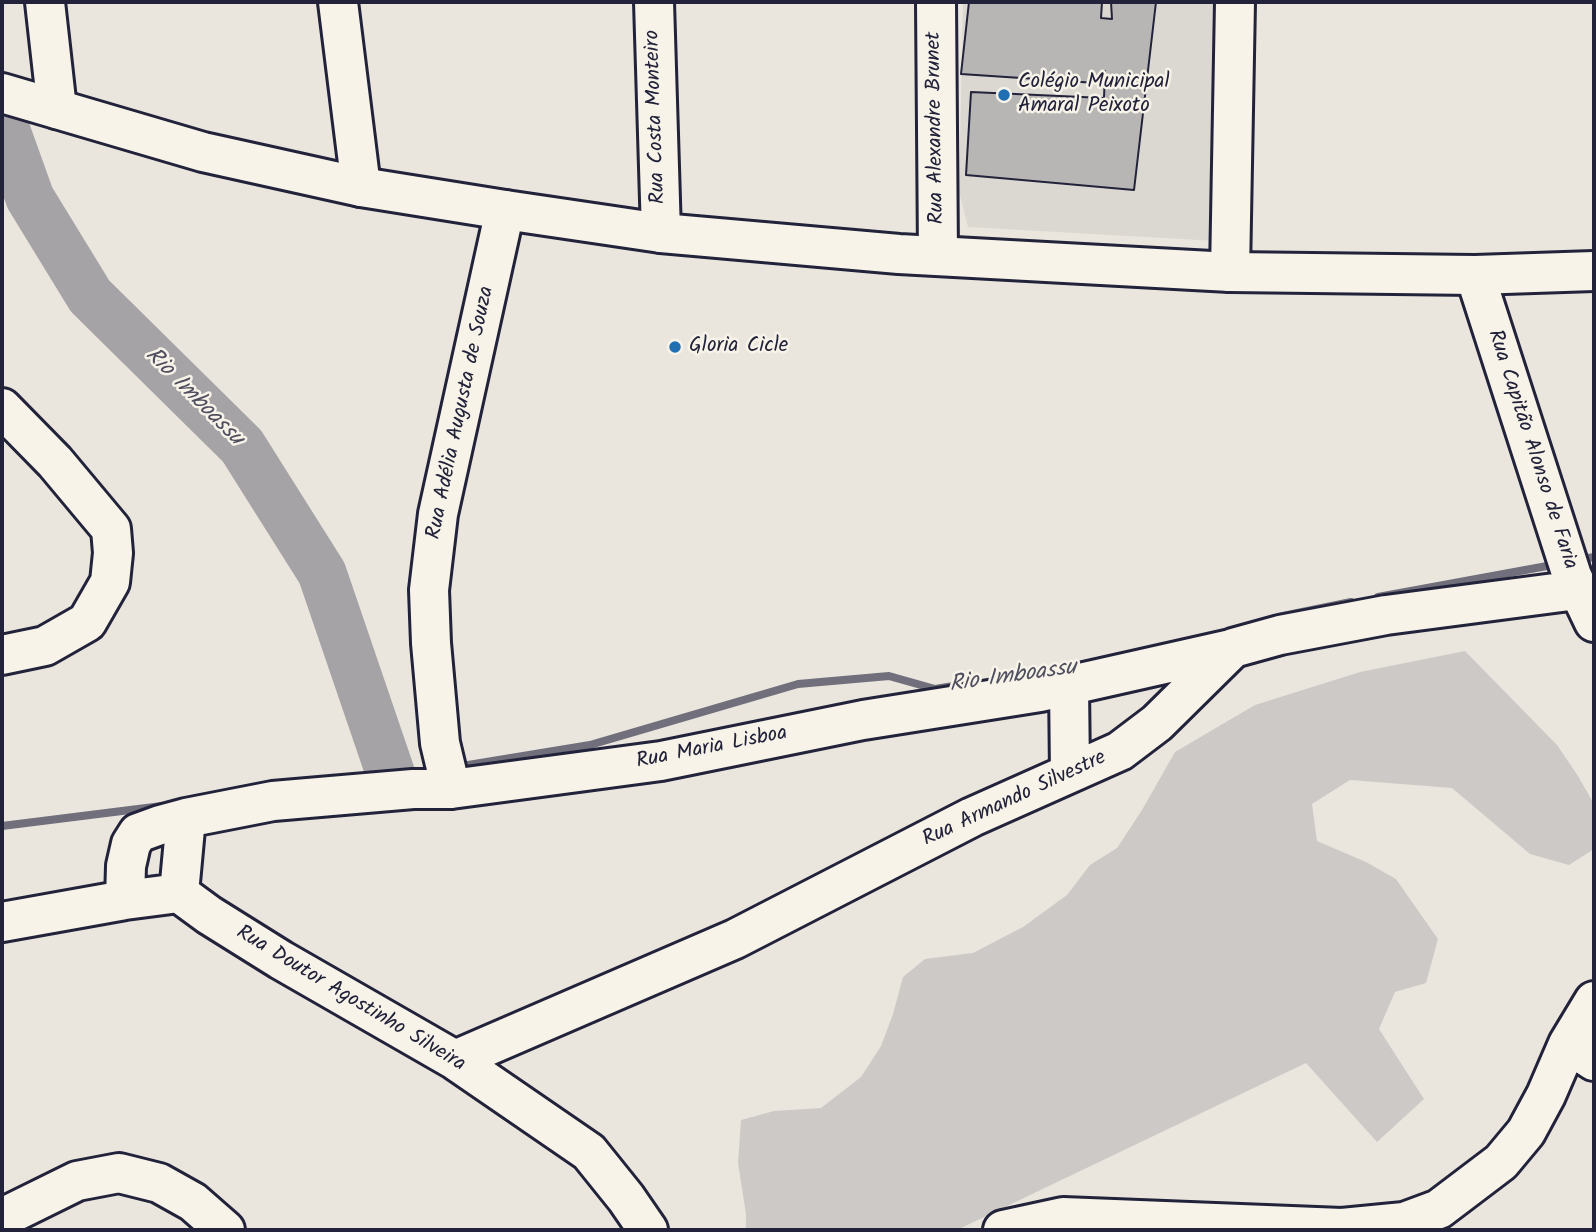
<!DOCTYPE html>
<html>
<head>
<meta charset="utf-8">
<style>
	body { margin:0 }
	#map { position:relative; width:1596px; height:1232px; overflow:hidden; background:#eae6de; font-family:Kalam,sans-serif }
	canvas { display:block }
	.frame { position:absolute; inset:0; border:4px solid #22223b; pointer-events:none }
</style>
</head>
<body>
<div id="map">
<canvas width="1596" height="1232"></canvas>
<div class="frame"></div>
</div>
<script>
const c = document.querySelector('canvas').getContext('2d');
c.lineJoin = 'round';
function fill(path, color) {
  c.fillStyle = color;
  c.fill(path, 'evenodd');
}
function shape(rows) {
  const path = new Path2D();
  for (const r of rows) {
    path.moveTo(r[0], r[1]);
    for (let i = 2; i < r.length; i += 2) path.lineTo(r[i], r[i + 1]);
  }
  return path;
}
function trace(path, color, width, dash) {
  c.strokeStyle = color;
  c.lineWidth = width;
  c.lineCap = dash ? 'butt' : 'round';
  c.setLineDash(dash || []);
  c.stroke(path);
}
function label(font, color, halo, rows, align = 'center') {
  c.font = font + ' Kalam,sans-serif';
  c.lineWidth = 5;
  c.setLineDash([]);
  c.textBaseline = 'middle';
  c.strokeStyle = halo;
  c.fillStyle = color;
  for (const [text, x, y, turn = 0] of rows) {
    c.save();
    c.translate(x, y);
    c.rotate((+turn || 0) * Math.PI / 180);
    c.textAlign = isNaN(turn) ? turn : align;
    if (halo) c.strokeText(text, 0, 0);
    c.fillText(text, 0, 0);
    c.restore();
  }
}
const built = shape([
	[963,2,1223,2,1217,241,968,227,959,191]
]);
const green = shape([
	[1465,651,1557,745,1578,776,1594,804,1594,849,1569,865,1530,854,1452,788,1350,780,1312,804,1317,841,1366,862,1396,879,1438,939,1426,983,1395,992,1379,1029,1424,1099,1377,1142,1306,1063,957,1230,746,1230,746,1214,738,1163,741,1120,774,1111,821,1108,861,1077,881,1046,893,1014,903,977,925,959,973,953,1023,927,1067,895,1090,865,1117,848,1142,810,1175,752,1255,705,1360,672]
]);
const stream = shape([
	[1578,560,1594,557],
	[1378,597,1558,564],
	[1278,617,1351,602],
	[456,767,590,745,798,684,889,676,935,689,972,683],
	[2,826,162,806]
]);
const river = shape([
	[2,111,6,131,30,198,90,296,242,446,322,573,392,778]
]);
const building = shape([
	[969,2,1102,2,1101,18,1112,19,1111,2,1156,2,1134,190,966,175,971,92,1104,98,1105,71,1096,83,961,74,969,2]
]);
const minor = shape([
	[45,2,57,109],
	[338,2,361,187],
	[654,2,661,233],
	[936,2,938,255],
	[1230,272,1235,2],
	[1475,275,1572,576,1594,622],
	[2,408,55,462,111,529,113,553,110,582,87,622,45,646,2,655],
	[1069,685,1070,773],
	[451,789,440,743,431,643,429,590,438,514,505,210],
	[179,893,186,818],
	[125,900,126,866,131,844,138,833,160,825,186,818,273,801,413,789,451,789,661,761,863,720,1040,692,1231,649],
	[2,922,125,900,179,893,209,915,281,960,455,1060,589,1152,626,1198,648,1230],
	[1594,1001,1568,1044,1594,1061],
	[455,1060,735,939,972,817,1120,751,1157,723,1233,648,1280,635,1386,615,1577,590],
	[2,1218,77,1181,119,1173,159,1183,193,1202,225,1230],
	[1003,1230,1063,1217,1342,1228,1404,1222,1439,1209,1501,1162,1526,1132,1546,1095,1568,1044]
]);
const major = shape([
	[2,93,203,152,361,187,505,210,661,233,899,254,1230,272,1475,275,1594,271]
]);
const markers = [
	[1004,95,7,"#1f6fb2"],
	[675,347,7,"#1f6fb2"]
];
const poiNames = [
	["Colégio Municipal",1018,83],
	["Amaral Peixoto",1018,107],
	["Gloria Cicle",689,347]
];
const streetNames = [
	["Rua Costa Monteiro",657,117,-92],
	["Rua Alexandre Brunet",937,128,-91],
	["Rua Adélia Augusta de Souza",462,413,-78],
	["Rua Capitão Alonso de Faria",1531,450,72],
	["Rua Maria Lisboa",712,749,-11],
	["Rua Armando Silvestre",1015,800,-25],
	["Rua Doutor Agostinho Silveira",350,1000,31]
];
const waterNames = [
	["Rio Imboassu",193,398,45],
	["Rio Imboassu",1013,678,-8]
];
fill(built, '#dbd8d2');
fill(green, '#cdc9c6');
trace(stream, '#716f7b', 8);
trace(river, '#a6a3a6', 49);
fill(building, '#b8b6b5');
trace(building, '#22223b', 2);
trace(minor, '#22223b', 44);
trace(major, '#22223b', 44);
trace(minor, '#f7f3e8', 38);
trace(major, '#f7f3e8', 38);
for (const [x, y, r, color] of markers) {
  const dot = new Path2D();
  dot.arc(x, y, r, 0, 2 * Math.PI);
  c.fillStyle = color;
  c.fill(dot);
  trace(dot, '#f7f3e8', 2.5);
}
label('21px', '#22223b', '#f7f3e8', poiNames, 'left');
label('21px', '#22223b', '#f7f3e8', streetNames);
label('italic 23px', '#504f60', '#f7f3e8', waterNames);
</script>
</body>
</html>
